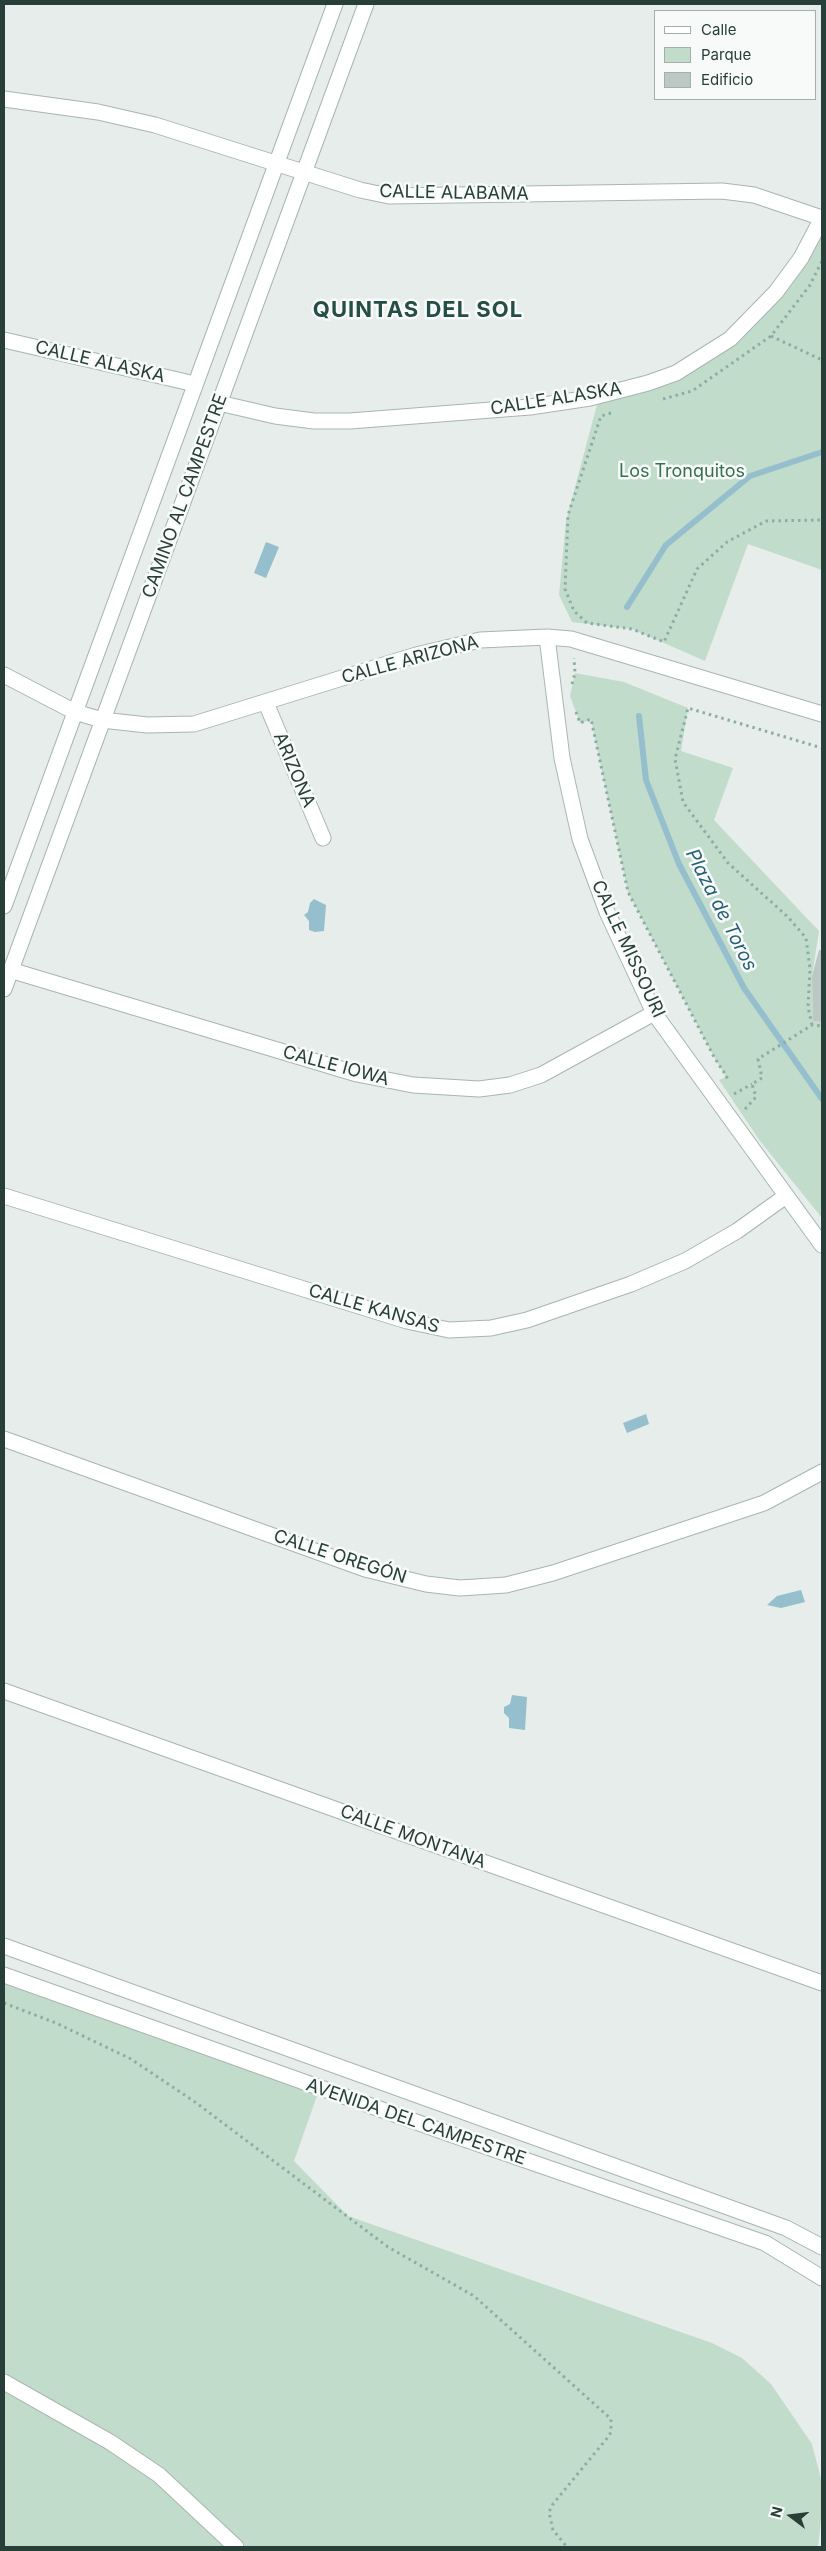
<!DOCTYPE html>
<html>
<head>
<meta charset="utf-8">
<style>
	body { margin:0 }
	#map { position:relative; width:826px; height:2551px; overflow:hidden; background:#e6edeb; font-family:Inter,sans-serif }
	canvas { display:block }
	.frame { position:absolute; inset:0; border:5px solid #273e39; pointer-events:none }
	.legend { position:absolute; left:654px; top:10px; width:162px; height:90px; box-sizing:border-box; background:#f7faf9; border:1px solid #a4afac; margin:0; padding:6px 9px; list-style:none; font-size:15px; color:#273e39 }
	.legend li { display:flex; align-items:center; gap:10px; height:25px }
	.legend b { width:25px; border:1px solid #a4afac }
	.north { position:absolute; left:766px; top:2491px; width:50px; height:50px; -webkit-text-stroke:4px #f7faf9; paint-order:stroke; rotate:285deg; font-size:14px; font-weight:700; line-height:20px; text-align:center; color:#273e39 }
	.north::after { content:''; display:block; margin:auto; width:18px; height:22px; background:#273e39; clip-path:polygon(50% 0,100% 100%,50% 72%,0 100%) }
</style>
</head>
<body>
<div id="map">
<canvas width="826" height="2551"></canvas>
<div class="frame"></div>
<ul class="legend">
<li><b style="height:6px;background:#fff"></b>Calle</li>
<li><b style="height:14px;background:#c2dccb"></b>Parque</li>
<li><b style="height:14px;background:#bcc8c4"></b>Edificio</li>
</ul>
<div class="north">N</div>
</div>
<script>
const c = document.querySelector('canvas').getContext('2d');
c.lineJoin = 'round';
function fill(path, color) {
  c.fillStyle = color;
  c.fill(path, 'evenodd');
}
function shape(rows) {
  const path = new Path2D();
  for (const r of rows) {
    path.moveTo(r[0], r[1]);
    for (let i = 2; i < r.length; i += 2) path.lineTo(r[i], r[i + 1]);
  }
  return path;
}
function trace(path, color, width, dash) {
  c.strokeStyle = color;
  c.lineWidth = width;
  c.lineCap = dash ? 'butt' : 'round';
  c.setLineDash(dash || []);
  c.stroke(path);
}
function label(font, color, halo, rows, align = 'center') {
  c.font = font + ' Inter,sans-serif';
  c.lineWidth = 5;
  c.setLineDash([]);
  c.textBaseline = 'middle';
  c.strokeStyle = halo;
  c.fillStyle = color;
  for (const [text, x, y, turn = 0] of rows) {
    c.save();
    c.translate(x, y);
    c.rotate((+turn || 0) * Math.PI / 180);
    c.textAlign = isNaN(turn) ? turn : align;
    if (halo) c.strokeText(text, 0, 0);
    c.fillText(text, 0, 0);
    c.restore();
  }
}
const green = shape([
	[822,209,822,570,748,544,705,661,632,629,572,622,559,595,566,521,598,401,734,340,807,251],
	[575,673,624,682,688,708,681,751,733,768,714,820,819,931,812,976,813,1021,822,1022,822,1218,760,1141,719,1080,726,1077,714,1057,628,892,591,720,580,723,570,696],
	[4,1984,318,2093,294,2161,348,2216,712,2343,742,2358,771,2384,812,2444,822,2483,822,2510,818,2547,4,2547]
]);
const water = shape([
	[266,542,279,547,266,578,254,573],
	[314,899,326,905,324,931,315,932,309,930,309,921,304,915,308,912,310,903],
	[646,1414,649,1424,627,1433,623,1423],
	[801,1590,805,1602,781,1608,767,1605,777,1596],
	[512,1695,527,1697,525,1730,509,1728,509,1718,504,1713,504,1707,510,1704]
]);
const stream = shape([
	[627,607,666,545,750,476,822,452],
	[639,716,646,780,679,864,744,988,822,1099]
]);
const building = shape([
	[819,950,822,950,822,1022,813,1021,812,976]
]);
const path = shape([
	[771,336,822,360],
	[663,399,692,391,771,336,810,285,822,261],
	[611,413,601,416,568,515,565,589,574,611,587,623,632,629,664,642,697,569,727,542,766,521,822,520],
	[572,684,575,673,574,658],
	[576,712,580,723,591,719,628,892,714,1057,727,1077,723,1079],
	[812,1025,808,1007,810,969,806,938,788,917,728,863,683,802,675,759,688,708,822,748],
	[734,1094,752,1084],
	[745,1109,756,1097,752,1084,762,1078,758,1059,812,1025,822,1026],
	[4,2003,56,2023,131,2059,195,2102,388,2247,474,2296,611,2419,611,2432,608,2437,553,2504,549,2512,553,2530,567,2547]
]);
const minor = shape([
	[4,99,98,112,155,125,360,190,389,196,722,191,754,195,822,218],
	[4,340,195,384],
	[219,403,275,416,314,421,350,421,530,407,590,398,648,383,676,373,730,339,776,292,801,258,822,218],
	[547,637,562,758,580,839,607,912,654,1013,822,1245],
	[4,675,75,712,102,720,147,725,194,724,416,655,480,640,547,637,571,639,822,714],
	[266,703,323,838],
	[4,906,335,4],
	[10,970,357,1074,413,1085,479,1089,510,1085,541,1075,654,1013],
	[4,989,366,4],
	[4,1196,407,1321,449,1330,491,1328,527,1320,631,1284,685,1261,737,1231,786,1196],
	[4,1439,365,1569,426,1584,460,1588,506,1585,553,1573,764,1503,822,1472],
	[4,1691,822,1983],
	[4,1946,786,2228,822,2247],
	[4,1975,447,2133,765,2243,822,2278],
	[4,2382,110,2442,159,2475,236,2547]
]);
const streetNames = [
	["CALLE ALABAMA",454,193,1],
	["CALLE ALASKA",100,362,13],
	["CALLE ALASKA",556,399,-9],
	["CAMINO AL CAMPESTRE",185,496,-70],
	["CALLE ARIZONA",410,660,-15],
	["ARIZONA",294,770,67],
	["CALLE MISSOURI",628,949,65],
	["CALLE IOWA",336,1066,15],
	["CALLE KANSAS",374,1309,16],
	["CALLE OREGÓN",340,1557,18],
	["CALLE MONTANA",413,1837,20],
	["AVENIDA DEL CAMPESTRE",416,2122,19]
];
const parkNames = [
	["Los Tronquitos",682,472]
];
const waterNames = [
	["Plaza de Toros",721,910,63]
];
const districtNames = [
	["QUINTAS DEL SOL",418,310]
];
fill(green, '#c2dccb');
fill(water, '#95bfcc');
trace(stream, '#95bfcc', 6);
fill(building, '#bcc8c4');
trace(minor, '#a9b5b2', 17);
trace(path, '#8bada5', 3, [2.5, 4]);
trace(minor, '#fff', 15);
label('18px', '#273e39', '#f7faf9', streetNames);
label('18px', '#367050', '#f7faf9', parkNames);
label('italic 19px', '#276174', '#f7faf9', waterNames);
c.letterSpacing = '1px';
label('bold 22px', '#254e47', '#f7faf9', districtNames);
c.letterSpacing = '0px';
</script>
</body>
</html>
